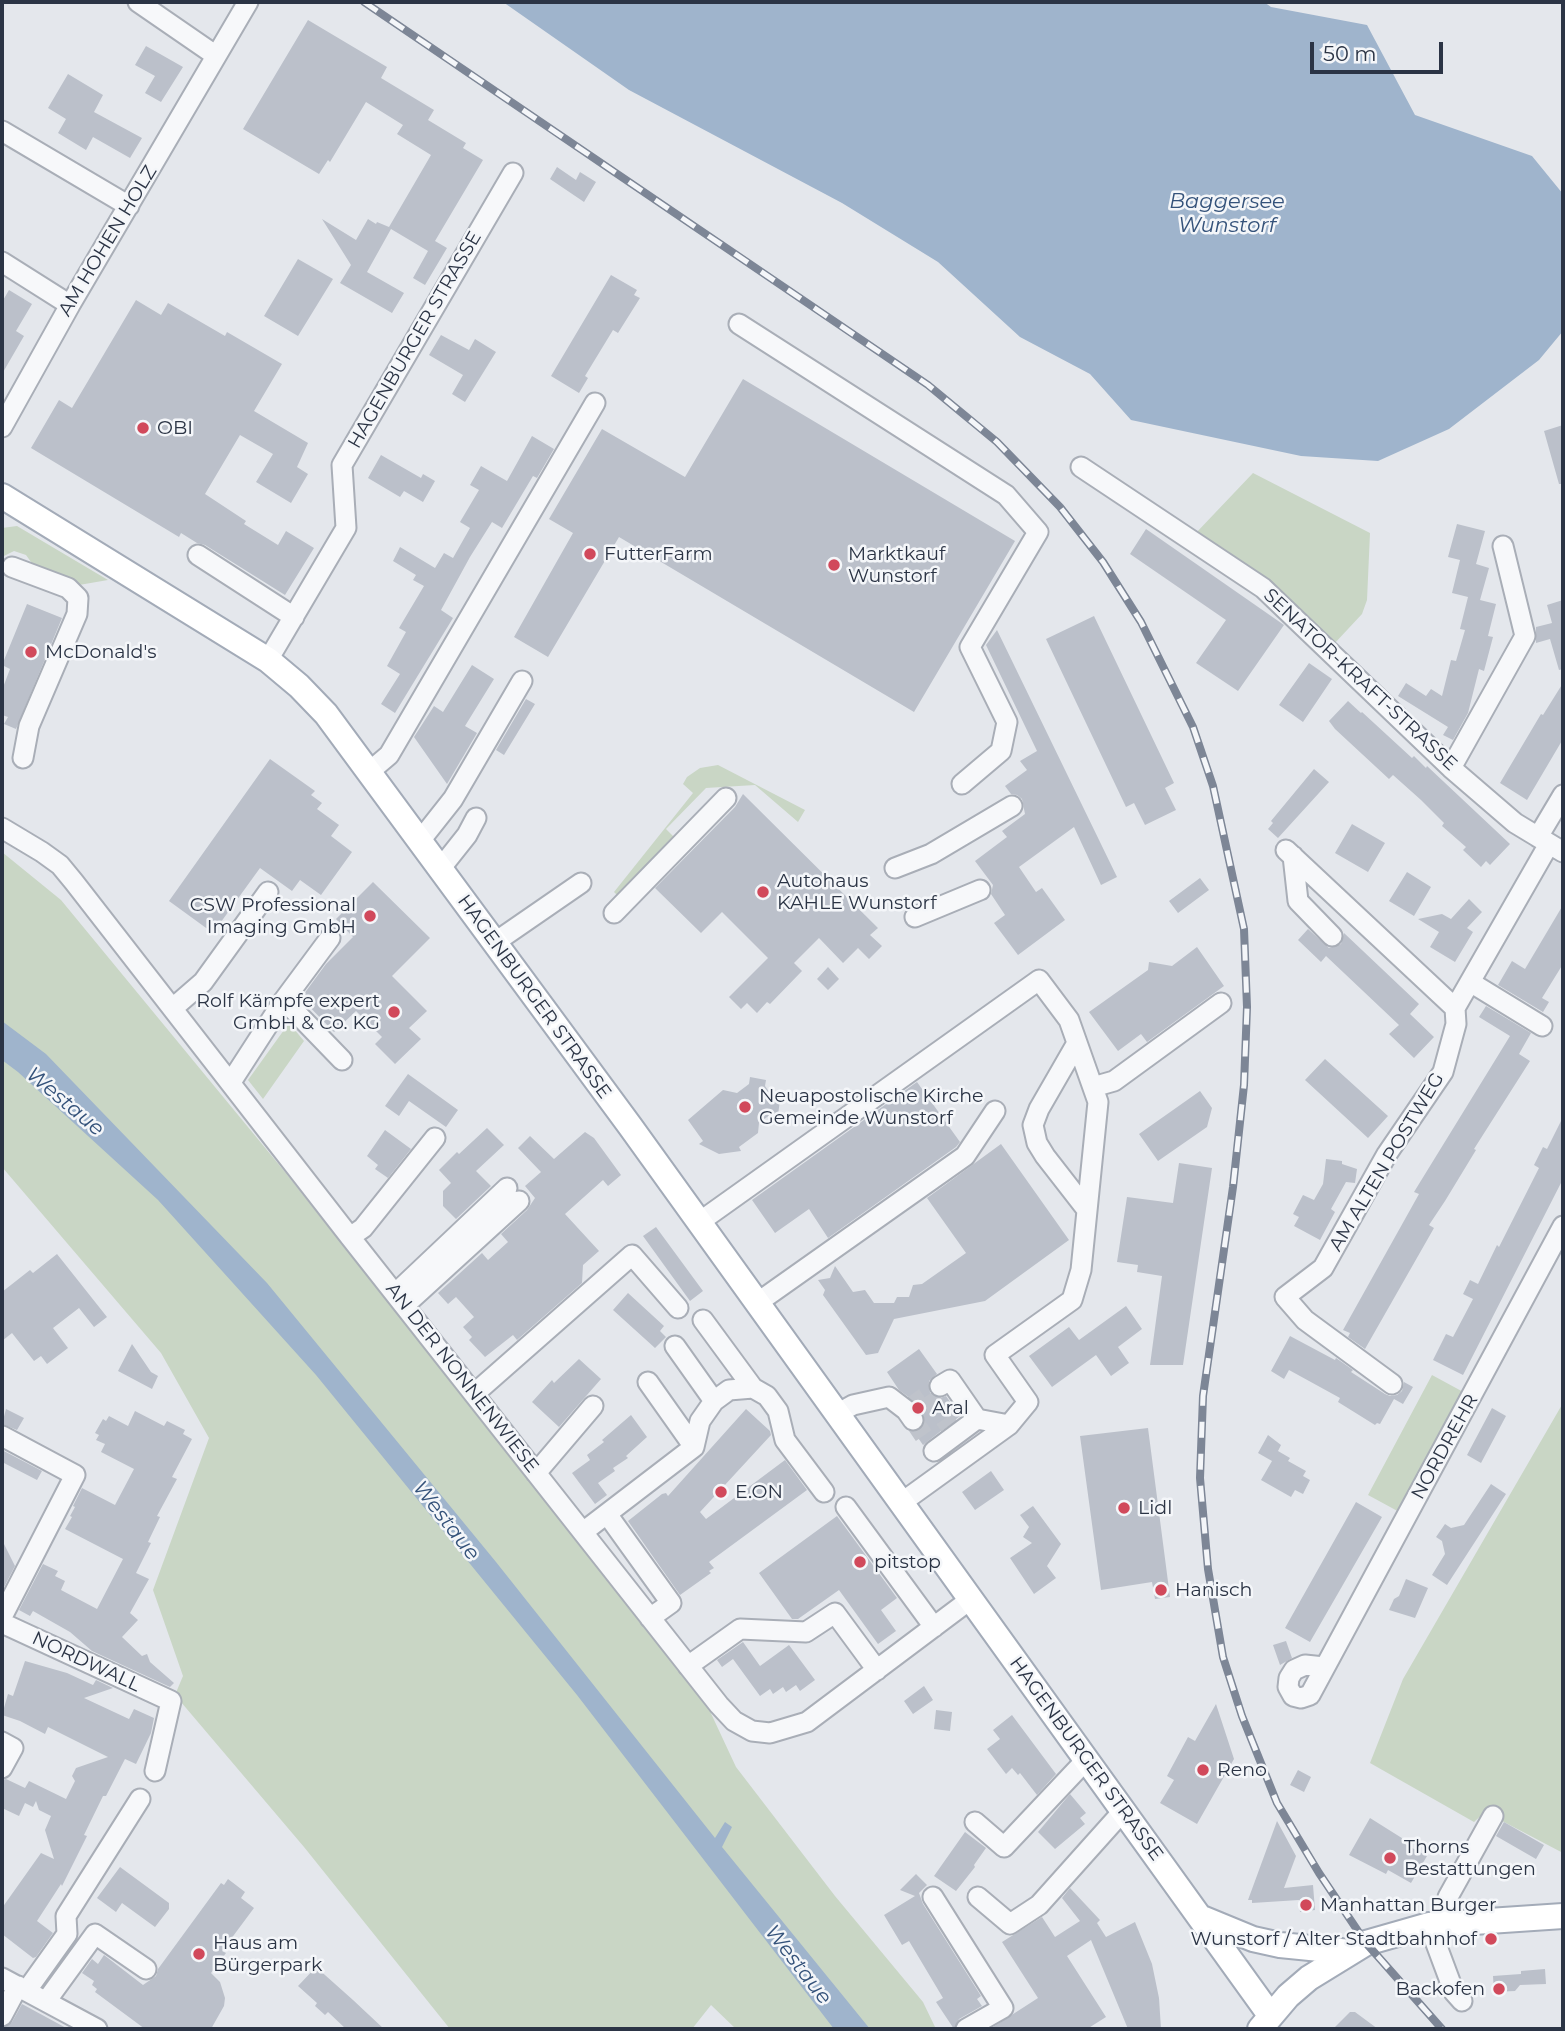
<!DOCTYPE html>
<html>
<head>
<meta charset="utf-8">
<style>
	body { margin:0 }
	#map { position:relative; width:1565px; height:2031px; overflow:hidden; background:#e4e7ec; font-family:Montserrat,sans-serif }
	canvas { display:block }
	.frame { position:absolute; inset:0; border:4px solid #2b3445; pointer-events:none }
	.scale { position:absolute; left:1310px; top:42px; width:133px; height:32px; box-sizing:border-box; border:4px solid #2b3445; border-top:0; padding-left:9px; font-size:21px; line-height:24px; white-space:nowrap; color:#2b3445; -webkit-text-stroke:5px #f4f6f9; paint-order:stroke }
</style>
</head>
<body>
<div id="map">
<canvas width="1565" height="2031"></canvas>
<div class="frame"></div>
<div class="scale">50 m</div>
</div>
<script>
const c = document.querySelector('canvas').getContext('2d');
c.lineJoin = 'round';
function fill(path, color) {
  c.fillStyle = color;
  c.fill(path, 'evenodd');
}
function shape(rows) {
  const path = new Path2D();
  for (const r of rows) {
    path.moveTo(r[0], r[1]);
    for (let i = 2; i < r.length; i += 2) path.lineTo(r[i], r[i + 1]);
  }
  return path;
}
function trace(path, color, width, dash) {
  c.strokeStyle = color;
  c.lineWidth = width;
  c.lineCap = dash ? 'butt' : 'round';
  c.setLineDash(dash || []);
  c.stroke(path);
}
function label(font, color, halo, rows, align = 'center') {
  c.font = font + ' Montserrat,sans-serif';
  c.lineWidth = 5;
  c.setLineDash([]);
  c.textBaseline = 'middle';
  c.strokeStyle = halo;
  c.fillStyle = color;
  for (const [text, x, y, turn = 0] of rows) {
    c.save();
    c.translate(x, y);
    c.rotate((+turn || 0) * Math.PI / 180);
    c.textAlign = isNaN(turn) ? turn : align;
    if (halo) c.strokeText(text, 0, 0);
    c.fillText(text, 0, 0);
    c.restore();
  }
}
const green = shape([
	[1253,473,1370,533,1367,600,1362,614,1334,644,1195,534],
	[17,526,108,580,79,585,36,569,26,555,14,551,2,557,2,528],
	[718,765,805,810,798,822,755,785,706,788,666,829,676,839,618,896,614,892,693,793,683,784,687,777,700,768],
	[2,852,61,900,285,1172,708,1707,736,1767,835,1896,923,2002,936,2029,736,2029,711,2005,692,2029,450,2029,304,1847,175,1695,183,1676,153,1590,209,1438,161,1353,2,1167],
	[289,1023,304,1041,263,1099,248,1080],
	[1432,1375,1467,1394,1403,1514,1368,1495],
	[1563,1403,1563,1853,1485,1812,1474,1822,1370,1763,1403,1679]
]);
const water = shape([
	[503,2,1264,2,1271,7,1367,25,1415,115,1532,156,1563,194,1563,331,1539,360,1449,429,1378,461,1301,456,1131,420,1090,374,1020,337,938,262,842,203,629,90],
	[2,1021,46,1054,267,1283,496,1562,715,1838,725,1822,732,1827,722,1847,870,2029,834,2029,577,1695,316,1375,158,1200,18,1072,2,1060]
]);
const building = shape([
	[308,20,387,67,381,78,434,110,428,120,466,143,463,148,483,160,435,241,447,248,425,285,413,278,428,251,391,229,367,272,404,293,392,313,340,283,351,265,322,219,356,240,368,219,376,224,377,222,389,227,431,155,397,134,403,125,366,102,330,162,328,160,319,174,243,129],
	[146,46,183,67,161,102,145,93,155,76,135,65],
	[68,74,103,95,94,112,142,138,130,158,93,137,86,150,58,133,66,119,48,108],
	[557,167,576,180,580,172,596,182,584,202,550,179],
	[298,259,333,279,298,336,264,316],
	[611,275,637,290,634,295,640,298,618,333,613,330,585,376,588,378,579,393,551,376],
	[9,290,32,304,16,331,24,336,2,374,2,302],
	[136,300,161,315,168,303,225,336,227,332,282,364,254,411,308,443,297,467,308,474,291,503,256,482,273,454,240,435,205,494,246,521,244,524,278,545,286,531,314,548,285,595,205,545,197,543,181,533,179,537,31,448,59,400,72,408],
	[441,335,469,350,475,339,496,352,465,402,452,394,463,375,429,355],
	[743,379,1015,541,914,712,619,537,548,657,514,637,573,533,549,519,602,429,685,477],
	[1563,425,1563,484,1559,484,1544,431],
	[532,436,554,449,537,478,533,476,502,528,492,522,470,557,441,610,453,618,395,713,381,704,400,674,387,666,406,632,399,628,424,586,413,580,416,575,393,561,400,547,435,568,444,553,453,558,470,528,460,522,479,490,470,485,481,466,507,481],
	[381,455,421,478,423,474,435,481,423,502,404,491,400,497,368,478],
	[1457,524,1485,531,1476,564,1489,568,1480,600,1496,604,1488,636,1493,637,1484,671,1479,669,1468,713,1453,740,1443,735,1448,727,1398,696,1406,683,1426,696,1431,689,1442,696,1451,660,1456,661,1465,630,1460,629,1468,597,1452,593,1460,560,1448,557],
	[1146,529,1284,625,1238,691,1196,663,1226,620,1130,554],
	[1563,600,1563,669,1559,670,1550,639,1536,643,1536,627,1552,623,1547,605],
	[27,604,62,618,16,729,4,724,8,717,2,715,2,690,10,669,2,665],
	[1094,616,1174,783,1165,788,1176,810,1145,825,1134,803,1126,807,1046,639],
	[997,630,1117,877,1101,885,1074,827,1019,867,1036,892,1042,888,1065,920,1018,955,994,923,1005,915,991,894,993,885,975,861,1007,837,1002,831,1025,814,1022,799,1017,795,1011,794,1005,786,1027,770,1020,761,1037,751,986,645],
	[1309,663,1332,679,1303,722,1279,705],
	[472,665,494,679,465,726,477,733,447,784,414,737,434,706,443,712],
	[1563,683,1563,739,1527,800,1500,783,1541,714,1543,715],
	[526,699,535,704,504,755,496,750],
	[1348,701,1361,713,1362,712,1412,758,1414,756,1426,768,1427,766,1510,844,1490,865,1486,861,1481,867,1463,850,1466,847,1442,826,1444,823,1421,800,1393,775,1389,779,1335,729,1329,721],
	[270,759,315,791,311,795,322,803,317,809,339,825,331,836,352,852,321,895,300,880,292,891,260,868,213,933,169,901],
	[1314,769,1329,782,1278,838,1268,829,1273,823,1271,821],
	[743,794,878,928,870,935,882,946,869,959,858,948,843,963,819,938,794,963,802,971,770,1004,767,1002,757,1013,747,1003,741,1009,729,997,768,958,722,912,701,933,655,888,735,807],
	[1352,824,1385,843,1368,872,1335,853],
	[1407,872,1431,887,1414,916,1389,901],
	[1200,878,1209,890,1178,913,1169,901],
	[373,882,430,938,392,976,427,1011,409,1028,421,1039,395,1064,375,1044,382,1037,356,1011,334,1032,301,998,326,964,353,937,336,919],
	[1469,899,1482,912,1467,928,1473,932,1455,962,1430,947,1439,932,1418,919,1442,914,1451,919],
	[1563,905,1563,964,1542,998,1549,1002,1543,1012,1498,985,1512,961,1525,969],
	[1308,929,1329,948,1341,944,1344,933,1419,1004,1410,1014,1434,1037,1414,1058,1389,1034,1399,1025,1326,956,1321,962,1298,940],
	[1197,947,1224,986,1147,1042,1141,1034,1118,1051,1089,1012,1148,970,1149,962,1172,966],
	[828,967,839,979,828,990,817,979],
	[1486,1006,1531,1033,1519,1054,1530,1061,1474,1149,1476,1150,1445,1201,1429,1225,1434,1228,1365,1349,1348,1337,1350,1333,1343,1330,1419,1194,1414,1192,1510,1036,1479,1017],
	[1325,1059,1388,1116,1368,1138,1305,1080],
	[408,1074,458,1110,446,1127,409,1101,399,1116,385,1106],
	[750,1077,766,1080,765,1086,774,1099,780,1100,778,1115,771,1114,759,1123,758,1133,739,1147,741,1151,719,1154,699,1144,703,1141,688,1120,723,1090,737,1093,749,1084],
	[917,1082,960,1142,956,1147,828,1238,809,1209,775,1233,752,1200],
	[1200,1091,1212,1108,1207,1127,1158,1161,1139,1134],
	[1563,1117,1563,1179,1463,1375,1433,1360,1446,1334,1453,1337,1473,1299,1463,1294,1470,1280,1478,1284,1497,1245,1499,1247,1539,1168,1534,1165,1543,1147,1547,1149],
	[487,1128,504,1145,476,1171,491,1186,456,1219,443,1206,443,1191,451,1183,439,1170,457,1152,459,1154],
	[385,1130,411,1149,388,1178,375,1169,378,1165,367,1156],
	[585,1132,594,1138,621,1175,608,1186,603,1180,565,1214,599,1251,583,1265,582,1283,517,1340,513,1335,485,1357,469,1340,472,1337,463,1327,474,1317,456,1297,448,1304,438,1293,482,1253,488,1260,508,1242,501,1234,527,1210,535,1198,525,1186,541,1172,518,1148,530,1136,554,1159],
	[1001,1144,1069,1240,985,1301,894,1319,878,1353,866,1355,823,1295,825,1290,818,1280,830,1278,835,1266,853,1292,865,1290,874,1303,894,1303,897,1297,909,1297,913,1285,922,1284,966,1253,927,1198],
	[1326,1159,1342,1161,1342,1164,1357,1169,1355,1183,1346,1182,1331,1209,1335,1212,1320,1240,1294,1226,1299,1217,1293,1214,1303,1195,1314,1200,1323,1184],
	[1179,1163,1212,1168,1183,1365,1150,1365,1162,1276,1137,1272,1138,1265,1117,1262,1127,1197,1173,1203],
	[656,1227,703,1291,690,1301,643,1236],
	[57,1254,107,1317,94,1327,79,1308,53,1328,68,1348,47,1364,41,1356,34,1361,12,1333,2,1341,2,1292,30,1270,33,1273],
	[628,1293,664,1326,660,1331,666,1337,655,1348,613,1310],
	[1126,1306,1142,1329,1118,1347,1129,1363,1111,1376,1096,1355,1052,1387,1029,1356,1069,1327,1079,1340],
	[1290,1336,1335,1360,1336,1358,1353,1370,1351,1372,1385,1394,1390,1396,1397,1395,1402,1391,1404,1382,1413,1387,1403,1404,1394,1399,1380,1424,1377,1423,1375,1425,1338,1402,1340,1398,1289,1370,1284,1379,1271,1371],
	[132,1344,151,1372,158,1376,152,1389,118,1371],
	[919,1349,937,1374,929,1381,930,1393,940,1398,946,1396,960,1416,923,1445,914,1432,924,1426,923,1414,914,1401,899,1390,887,1372],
	[579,1359,601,1379,559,1427,532,1402,552,1380,554,1383],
	[1492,1408,1506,1416,1481,1463,1467,1455],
	[6,1409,24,1418,17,1430,2,1424],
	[746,1409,770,1431,771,1435,700,1512,706,1519,785,1460,807,1490,709,1562,714,1568,709,1571,711,1573,680,1595,628,1521,662,1494,666,1493,668,1496],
	[135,1411,164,1426,167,1421,185,1430,183,1434,192,1439,172,1477,177,1479,157,1516,160,1517,148,1542,151,1543,136,1573,149,1579,130,1613,138,1620,122,1637,142,1656,147,1654,150,1662,174,1683,170,1687,92,1651,70,1632,33,1611,30,1616,19,1610,43,1564,58,1571,55,1576,65,1581,61,1590,97,1609,123,1559,65,1529,72,1517,70,1516,75,1507,73,1506,82,1488,115,1505,134,1469,101,1452,105,1444,96,1440,99,1435,95,1433,103,1419,106,1421,109,1416,128,1426],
	[631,1415,647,1437,626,1456,628,1458,613,1468,615,1471,598,1483,607,1495,595,1504,572,1473,590,1460,587,1455,604,1442,602,1440],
	[1148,1428,1170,1597,1155,1599,1152,1582,1101,1590,1080,1436],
	[1268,1435,1281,1445,1278,1451,1290,1458,1288,1461,1306,1471,1303,1476,1310,1480,1303,1494,1295,1490,1291,1497,1261,1480,1272,1461,1258,1453],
	[2,1450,42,1471,37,1480,2,1462],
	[991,1471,1004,1490,975,1510,962,1492],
	[1491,1484,1506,1494,1447,1585,1432,1575,1445,1554,1442,1541,1436,1537,1445,1524,1451,1528,1464,1525],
	[1356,1502,1382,1517,1310,1642,1285,1628],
	[1033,1506,1061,1544,1047,1566,1056,1578,1034,1594,1010,1558,1032,1543,1023,1537,1029,1527,1020,1515],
	[837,1516,897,1598,881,1610,896,1631,878,1644,839,1590,798,1619,792,1619,759,1573],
	[2,1540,15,1566,2,1591],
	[1406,1579,1428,1588,1415,1618,1389,1610,1394,1599,1399,1596],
	[1286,1641,1292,1658,1280,1665,1273,1645],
	[743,1642,760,1666,789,1645,815,1680,800,1691,796,1685,786,1692,783,1687,773,1694,770,1689,760,1696,733,1659,722,1667,717,1660],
	[25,1661,67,1673,93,1685,96,1680,113,1688,84,1698,129,1719,134,1709,154,1718,151,1733,136,1764,125,1759,106,1796,103,1796,84,1835,87,1836,62,1886,61,1884,37,1921,53,1933,36,1957,33,1958,2,1934,2,1908,41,1853,54,1859,45,1830,51,1816,39,1810,36,1801,33,1807,25,1803,19,1816,2,1808,2,1780,6,1779,25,1788,29,1781,66,1799,75,1781,72,1776,76,1768,108,1757,48,1727,45,1734,20,1721,2,1715,8,1694,13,1696],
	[924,1686,933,1700,913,1714,904,1701],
	[1216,1704,1234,1759,1197,1824,1160,1803,1174,1780,1167,1776,1188,1737,1195,1741],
	[936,1710,952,1712,950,1731,934,1729],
	[1012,1715,1056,1774,1037,1795,1020,1773,1018,1775,1012,1768,1006,1774,987,1749,1000,1739,993,1730],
	[1298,1770,1311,1777,1304,1792,1290,1785],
	[1070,1794,1086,1813,1080,1818,1085,1824,1055,1849,1038,1832],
	[1370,1818,1405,1840,1403,1843,1427,1856,1411,1883,1388,1870,1386,1874,1349,1855],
	[1277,1821,1296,1856,1284,1888,1313,1885,1315,1910,1300,1912,1299,1900,1252,1903,1252,1900,1248,1900],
	[1504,1822,1544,1845,1536,1859,1496,1836],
	[965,1832,986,1848,974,1865,975,1867,956,1891,934,1876],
	[120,1867,169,1903,169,1909,155,1927,122,1903,116,1912,97,1898],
	[916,1874,927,1885,919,1893,923,1904,981,1996,977,1999,982,2006,959,2019,954,2029,936,2002,943,1998,909,1941,902,1945,884,1915,915,1896,900,1890],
	[228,1879,245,1892,241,1898,254,1908,222,1951,226,1953,211,1973,220,1982,225,1998,224,2006,211,2029,145,2029,95,1992,97,1989,92,1985,94,1981,82,1973,92,1959,98,1964,104,1955,143,1985,156,1976,158,1969,221,1883,224,1885],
	[1070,1888,1100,1920,1097,1923,1106,1937,1135,1922,1152,1964,1159,1998,1161,2029,1128,2029,1091,1940,1067,1956,1106,2017,1087,2029,990,2029,1038,1998,1002,1942,1042,1917,1055,1937,1080,1921,1062,1898],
	[316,1967,353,2000,384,2029,346,2029,328,2012,325,2015,315,2006,317,2003,298,1986],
	[1545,1969,1546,1984,1520,1985,1515,1991,1494,1992,1493,1976,1521,1974,1521,1971],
	[22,2004,68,2029,2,2029,12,2022],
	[1350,2012,1355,2012,1378,2029,1333,2029]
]);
const minorTunnel = shape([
	[928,1395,949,1426],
	[909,1408,940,1386],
	[913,1420,928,1442]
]);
const minor = shape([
	[138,2,215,55],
	[2,131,129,206],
	[2,262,70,305],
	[739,324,1006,495,1038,532,970,647,1007,722,1001,751,962,784],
	[2,427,70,305,248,2],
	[1081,467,1263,588,1451,768,1515,823,1563,852],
	[198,555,294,617],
	[12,567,68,588,78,598,77,614,29,726,23,758],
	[268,660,346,528,342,465,513,173],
	[1451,768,1525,636,1503,546],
	[369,772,389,755,595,403],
	[2,828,42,852,60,865,74,882,350,1237,719,1705,734,1721,752,1731,770,1733,807,1722,971,1599],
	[1538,837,1563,795],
	[419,842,453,799,522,681],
	[1286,850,1455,1008],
	[1293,856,1298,901,1332,936],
	[895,868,931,854,1012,806],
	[440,869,467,835,476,818],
	[614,913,726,798],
	[915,917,980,890],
	[494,943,581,883],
	[1470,982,1542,1026],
	[284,1000,330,938],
	[173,1008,203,982,268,892],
	[1077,1043,1039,1109,1033,1125,1037,1143,1045,1156,1087,1210],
	[231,1082,284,1000,342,1060],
	[1093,1087,1114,1081,1221,1003],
	[698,1223,1039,980,1069,1020,1098,1102,1081,1270,1072,1300,995,1355,1028,1402,1009,1425,901,1503],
	[350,1237,363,1228,435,1138],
	[396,1293,507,1188],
	[757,1303,965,1156,995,1111],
	[405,1305,519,1201],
	[703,1320,753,1388,729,1390,714,1401],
	[675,1346,714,1401,700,1421,694,1447],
	[1392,1384,1305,1320,1285,1297,1323,1268,1387,1154,1443,1072,1456,1024,1455,1008,1549,844],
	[940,1386,950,1380,977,1419],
	[753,1388,767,1396,778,1411,785,1440,824,1492],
	[474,1394,632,1255,678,1308],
	[837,1414,853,1405,889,1397,906,1410,913,1420],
	[2,1436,75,1475,2,1617],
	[934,1451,977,1419,1009,1425],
	[536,1473,593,1406],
	[846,1507,934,1627],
	[607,1514,671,1603,650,1618],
	[583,1532,694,1447,648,1382],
	[2,1623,171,1701,155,1771],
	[688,1666,740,1629,806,1632,835,1613,877,1670],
	[1324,1667,1305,1665,1294,1670,1289,1678,1288,1687,1293,1696,1301,1698,1310,1695,1563,1226],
	[2,1742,13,1748,2,1768],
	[975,1822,1004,1847,1087,1759],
	[933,1897,1003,2008,966,2029],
	[978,1897,1010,1924,1039,1905,1124,1810],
	[1449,1923,1448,1897,1493,1816],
	[1429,1925,1454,1992,1462,2001],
	[2,1978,97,2029],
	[27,1990,67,1934,66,1916,140,1799],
	[47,2000,95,1934,146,1969],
	[2,2016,18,1986]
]);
const major = shape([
	[2,496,268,660,299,686,326,714,630,1126,1270,2015],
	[1202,1918,1253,1939,1280,1945,1350,1952],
	[1260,2029,1288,1996,1309,1978,1366,1943,1429,1925,1563,1916]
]);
const rail = shape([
	[364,2,928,385,997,442,1060,507,1103,562,1141,622,1193,727,1213,786,1244,929,1247,1007,1244,1085,1233,1187,1203,1396,1200,1478,1208,1569,1223,1657,1242,1716,1277,1803,1319,1873,1366,1943,1442,2029]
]);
const markers = [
	[143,428,7,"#d1495b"],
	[590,554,7,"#d1495b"],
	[834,565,7,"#d1495b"],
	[31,652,7,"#d1495b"],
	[763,892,7,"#d1495b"],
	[370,916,7,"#d1495b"],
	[394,1012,7,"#d1495b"],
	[745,1107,7,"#d1495b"],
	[918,1408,7,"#d1495b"],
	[721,1492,7,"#d1495b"],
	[1124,1508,7,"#d1495b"],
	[860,1562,7,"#d1495b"],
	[1161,1590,7,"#d1495b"],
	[1203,1770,7,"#d1495b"],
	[1390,1858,7,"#d1495b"],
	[1306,1905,7,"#d1495b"],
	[1491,1939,7,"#d1495b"],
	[199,1954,7,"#d1495b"],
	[1499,1989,7,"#d1495b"]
];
const streetNames = [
	["AM HOHEN HOLZ",108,241,-59],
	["HAGENBURGER STRASSE",415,340,-60],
	["SENATOR-KRAFT-STRASSE",1360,680,43],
	["HAGENBURGER STRASSE",534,997,54],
	["AM ALTEN POSTWEG",1387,1162,-59],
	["AN DER NONNENWIESE",462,1378,52],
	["NORDREHR",1445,1447,-61],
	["NORDWALL",86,1662,25],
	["HAGENBURGER STRASSE",1086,1759,54]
];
const poiNames = [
	["OBI",157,428],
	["FutterFarm",604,554],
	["Marktkauf",848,554],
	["Wunstorf",848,576],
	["McDonald's",45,652],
	["Autohaus",777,881],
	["KAHLE Wunstorf",777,903],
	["CSW Professional",356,905,"right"],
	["Imaging GmbH",356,927,"right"],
	["Rolf Kämpfe expert",380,1001,"right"],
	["GmbH & Co. KG",380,1023,"right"],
	["Neuapostolische Kirche",759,1096],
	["Gemeinde Wunstorf",759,1118],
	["Aral",932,1408],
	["E.ON",735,1492],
	["Lidl",1138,1508],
	["pitstop",874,1562],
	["Hanisch",1175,1590],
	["Reno",1217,1770],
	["Thorns",1404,1847],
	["Bestattungen",1404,1869],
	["Manhattan Burger",1320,1905],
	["Wunstorf / Alter Stadtbahnhof",1477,1939,"right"],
	["Haus am",213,1943],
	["Bürgerpark",213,1965],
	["Backofen",1485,1989,"right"]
];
const waterNames = [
	["Baggersee",1227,202],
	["Wunstorf",1227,226],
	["Westaue",65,1102,40],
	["Westaue",446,1521,52],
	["Westaue",798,1965,52]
];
fill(green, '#c9d6c5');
fill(water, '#9fb4cc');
fill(building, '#bbc0ca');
trace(minorTunnel, '#bfc3cb', 19, [19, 10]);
trace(minor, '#a9aeb7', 23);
trace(major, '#a3abb8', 28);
trace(minor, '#f7f8fa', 19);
trace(major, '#fff', 24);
trace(rail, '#7d8696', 8);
trace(rail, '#f4f6f9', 5, [16]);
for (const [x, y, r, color] of markers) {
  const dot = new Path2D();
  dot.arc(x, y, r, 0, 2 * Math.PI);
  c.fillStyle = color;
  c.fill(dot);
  trace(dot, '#f4f6f9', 2.5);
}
label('19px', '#2b3445', '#f4f6f9', streetNames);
label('19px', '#2b3445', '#f4f6f9', poiNames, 'left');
label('italic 21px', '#34527a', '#f4f6f9', waterNames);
</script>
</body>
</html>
